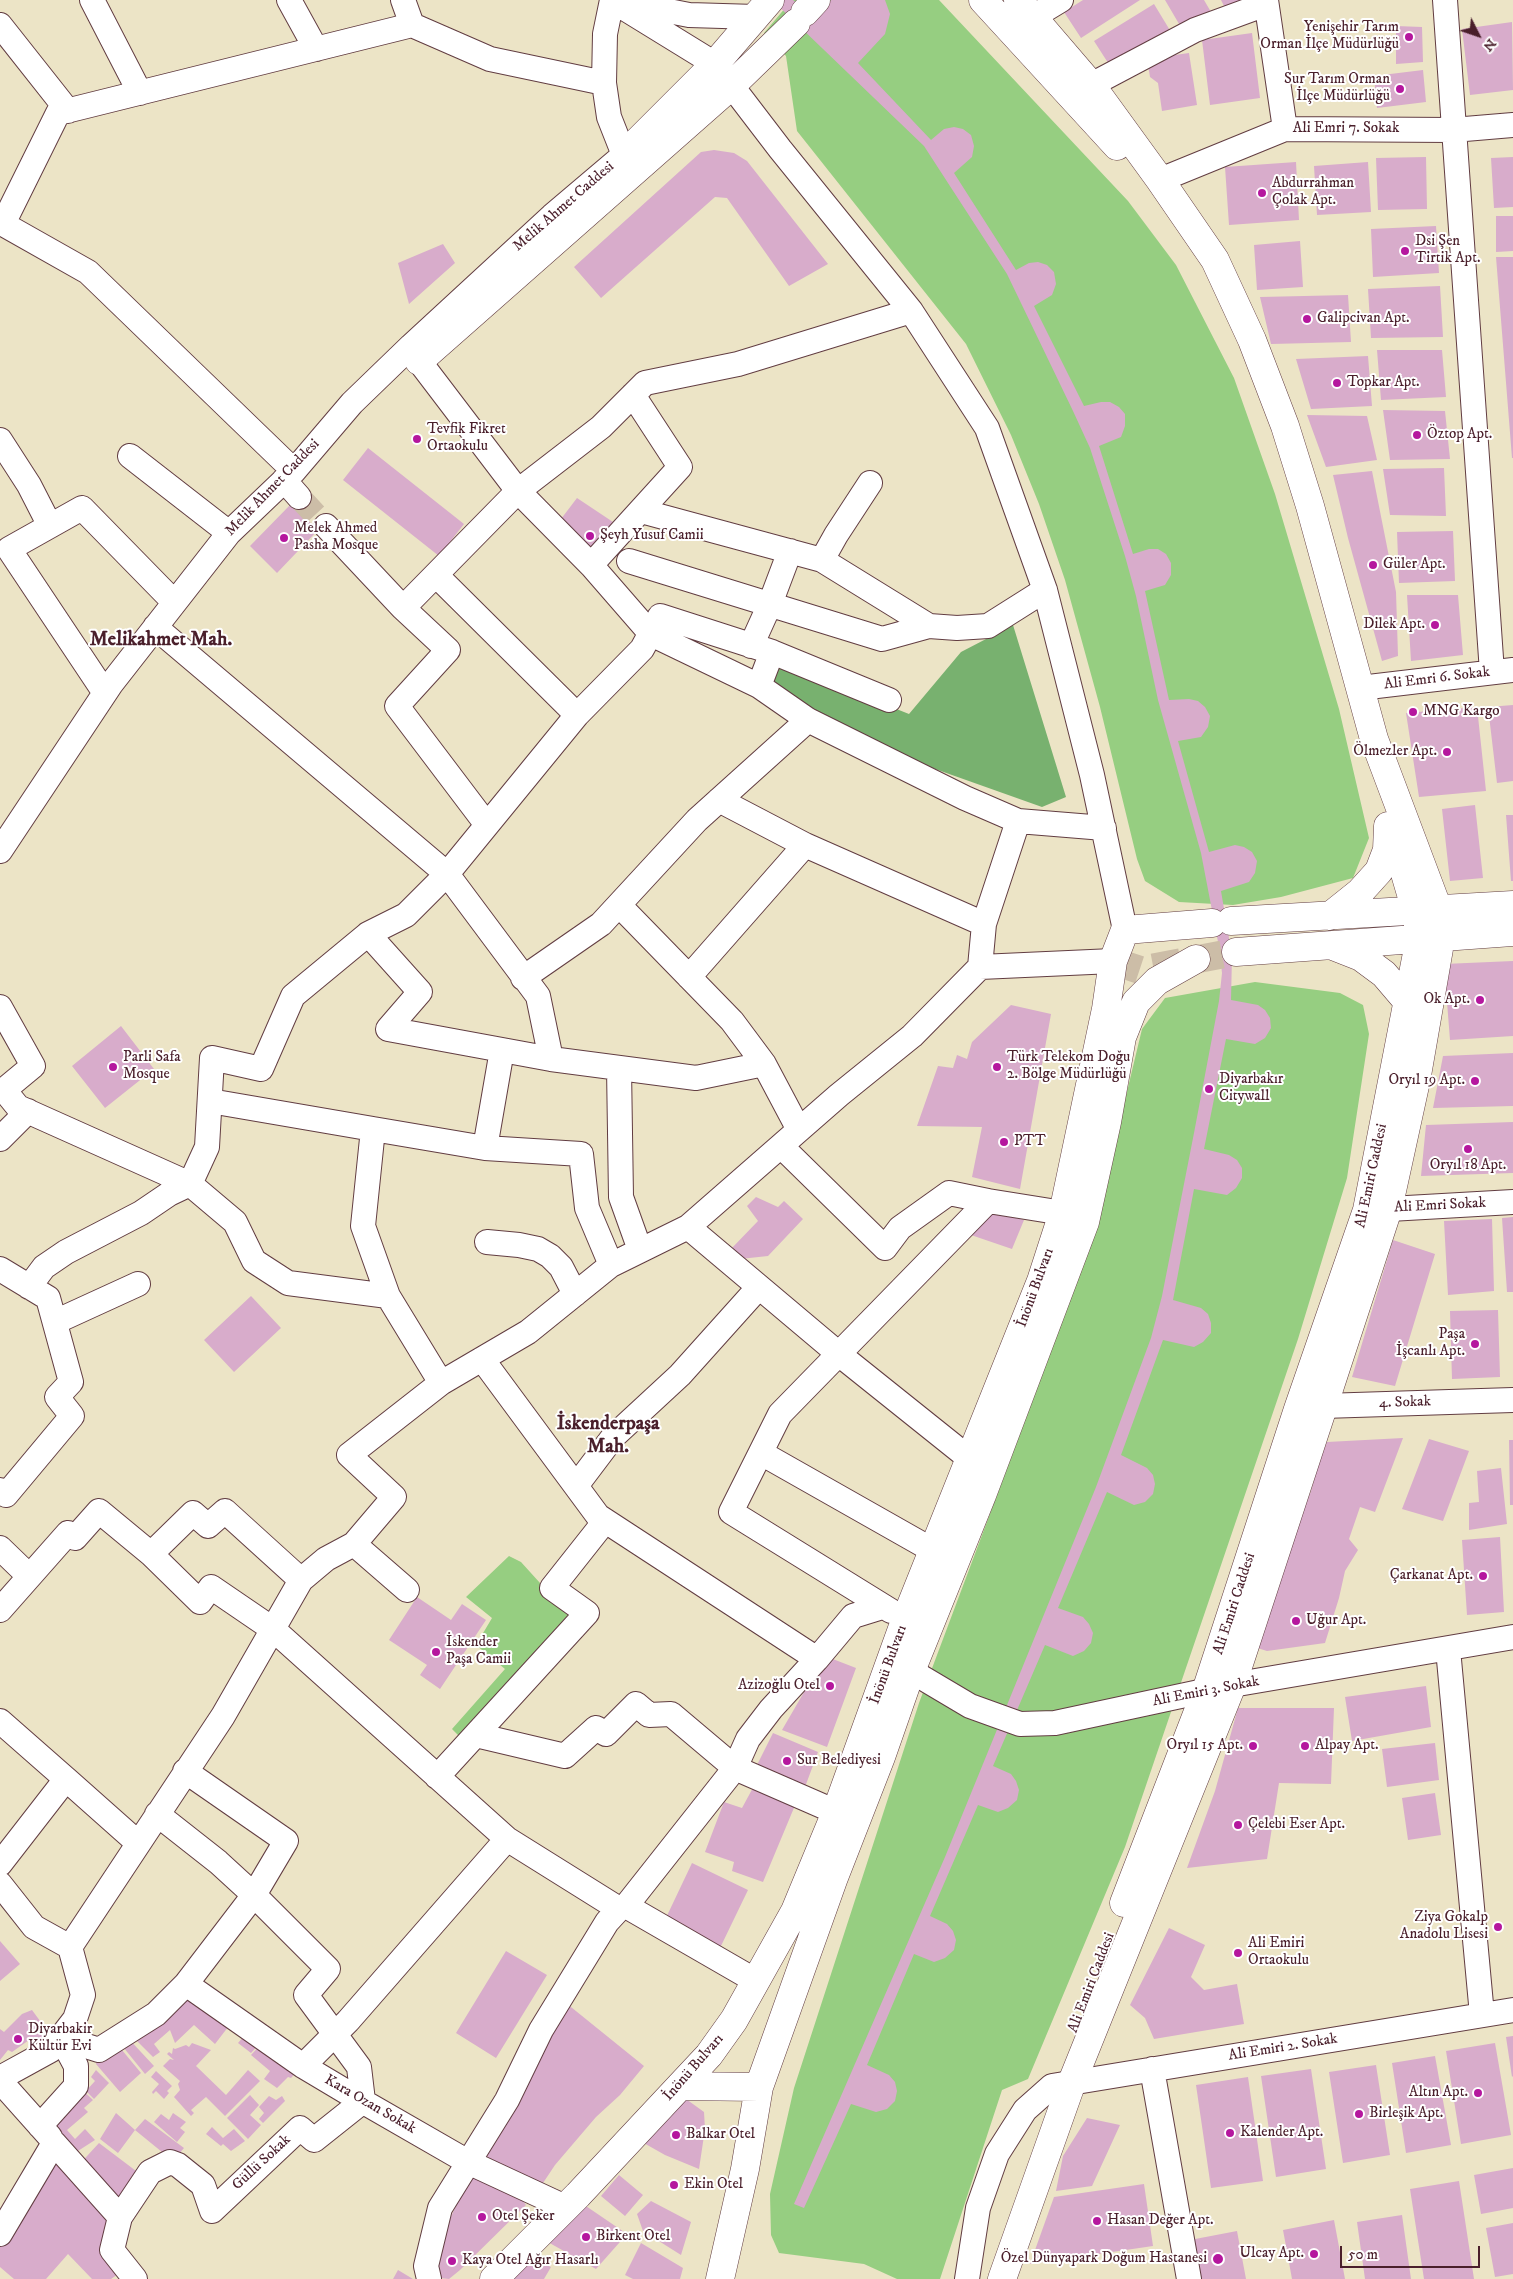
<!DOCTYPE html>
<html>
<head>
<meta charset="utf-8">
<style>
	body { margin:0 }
	#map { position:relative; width:1513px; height:2279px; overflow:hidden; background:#ece4c6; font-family:"IM FELL DW Pica",serif }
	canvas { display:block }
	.north { position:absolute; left:1453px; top:10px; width:50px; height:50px; -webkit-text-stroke:4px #fff; paint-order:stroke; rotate:131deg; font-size:14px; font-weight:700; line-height:20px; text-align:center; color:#4a1f2b }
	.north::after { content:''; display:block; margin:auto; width:18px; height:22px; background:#4a1f2b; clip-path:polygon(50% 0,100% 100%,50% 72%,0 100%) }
	.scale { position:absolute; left:1340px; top:2246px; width:140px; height:22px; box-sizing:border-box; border:2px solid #4a1f2b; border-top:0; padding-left:6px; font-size:15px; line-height:18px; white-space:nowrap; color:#4a1f2b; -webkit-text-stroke:4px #fff; paint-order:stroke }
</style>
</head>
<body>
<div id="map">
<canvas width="1513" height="2279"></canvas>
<div class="north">N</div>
<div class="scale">50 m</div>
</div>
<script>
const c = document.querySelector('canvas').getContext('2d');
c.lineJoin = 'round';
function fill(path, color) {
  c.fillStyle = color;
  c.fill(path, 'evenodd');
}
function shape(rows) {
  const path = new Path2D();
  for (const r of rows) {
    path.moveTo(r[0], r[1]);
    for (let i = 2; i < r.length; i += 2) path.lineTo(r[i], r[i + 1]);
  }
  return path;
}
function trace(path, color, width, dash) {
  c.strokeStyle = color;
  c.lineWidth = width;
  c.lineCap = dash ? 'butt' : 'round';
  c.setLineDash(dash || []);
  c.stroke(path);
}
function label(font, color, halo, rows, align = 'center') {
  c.font = font + ' "IM FELL DW Pica",serif';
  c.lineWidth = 4;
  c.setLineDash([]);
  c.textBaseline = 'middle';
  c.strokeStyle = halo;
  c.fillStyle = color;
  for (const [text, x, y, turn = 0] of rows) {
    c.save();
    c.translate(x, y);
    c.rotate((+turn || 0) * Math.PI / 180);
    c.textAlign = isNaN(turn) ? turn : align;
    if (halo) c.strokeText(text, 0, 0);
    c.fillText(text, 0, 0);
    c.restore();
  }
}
const green = shape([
	[792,0,939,0,1128,201,1176,265,1234,378,1275,494,1339,709,1369,838,1353,878,1281,897,1233,905,1179,902,1145,881,1137,859,1100,707,1065,580,1039,504,1011,435,966,344,797,131,786,56,764,33],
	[1255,982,1340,993,1363,1005,1369,1034,1347,1178,1298,1339,1125,1847,1028,2079,1002,2090,940,2279,897,2279,864,2264,779,2253,771,2235,770,2194,794,2088,919,1703,1089,1250,1142,1029,1165,998],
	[509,1556,521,1562,569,1615,566,1624,463,1740,452,1729,505,1669,476,1645,492,1618,466,1597]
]);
const forest = shape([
	[1013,625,1066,797,1042,807,907,759,809,712,768,683,778,662,909,714,961,652]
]);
const building = shape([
	[772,0,793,0,814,19,831,0,885,0,890,14,885,34,858,63,931,140,944,129,954,127,963,129,971,135,974,146,972,157,954,173,1016,270,1029,263,1038,262,1047,265,1054,272,1056,284,1052,295,1034,306,1084,406,1101,402,1110,402,1119,407,1125,414,1125,426,1121,437,1099,446,1133,554,1149,549,1158,549,1166,554,1171,563,1171,575,1165,585,1145,591,1169,700,1189,699,1198,701,1205,707,1210,716,1208,727,1201,737,1178,741,1209,852,1235,845,1244,847,1252,852,1257,861,1255,873,1249,882,1221,891,1232,956,1231,1000,1258,1005,1265,1010,1270,1018,1271,1028,1265,1038,1255,1044,1226,1039,1204,1149,1229,1155,1237,1160,1242,1168,1242,1178,1236,1188,1227,1195,1194,1189,1173,1300,1201,1308,1208,1314,1211,1323,1211,1333,1203,1342,1194,1347,1163,1340,1121,1455,1147,1468,1153,1475,1155,1484,1153,1494,1145,1502,1134,1505,1107,1492,1058,1608,1083,1617,1089,1624,1093,1633,1091,1643,1084,1651,1073,1656,1045,1645,993,1766,1011,1774,1016,1781,1019,1790,1017,1800,1008,1808,998,1812,978,1805,930,1916,947,1924,953,1931,956,1940,954,1950,945,1958,934,1962,914,1954,867,2065,889,2075,895,2082,897,2091,895,2101,887,2109,876,2112,851,2104,804,2208,794,2204,945,1857,1096,1487,1151,1338,1162,1296,1194,1133,1219,1001,1222,973,1219,947,1201,853,1158,700,1136,596,1125,556,1090,448,1073,411,1007,274,924,146],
	[1083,0,1140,0,1081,38,1064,12],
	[1165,0,1204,0,1211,12,1182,29],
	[1221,0,1241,0,1225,8],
	[1154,4,1171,32,1112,69,1094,41],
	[1512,22,1513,90,1470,95,1462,29],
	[1396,26,1422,27,1423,62,1396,64],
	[1252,33,1260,98,1210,105,1202,40],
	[1189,53,1197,105,1162,111,1158,83,1150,77,1147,59],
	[1423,70,1426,102,1377,108,1374,76],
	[714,150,734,153,747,161,828,264,789,286,727,198,715,197,601,298,574,267,701,152],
	[1426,157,1427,209,1378,210,1376,158],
	[1513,157,1513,207,1494,208,1491,158],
	[1296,162,1299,220,1229,225,1225,167],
	[1368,162,1371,212,1317,215,1314,166],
	[1496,216,1513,216,1513,251,1496,252],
	[1436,226,1439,273,1373,277,1371,229],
	[1300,241,1303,287,1257,290,1254,245],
	[443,244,455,263,409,304,398,263],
	[1496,257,1513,257,1513,458,1512,458],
	[1440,286,1443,337,1371,338,1368,289],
	[1348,295,1351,342,1271,344,1260,297],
	[1377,350,1442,350,1446,397,1381,400],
	[1368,356,1372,406,1311,409,1296,359],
	[1383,410,1445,411,1450,459,1390,460],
	[1307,415,1367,416,1377,460,1326,467],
	[368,448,464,524,439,556,343,480],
	[1444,468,1446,516,1390,515,1383,469],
	[1372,471,1396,592,1398,656,1382,661,1348,538,1333,475],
	[577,498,613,522,591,550,561,519],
	[291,504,318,530,277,573,250,546],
	[1453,531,1455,581,1399,583,1397,532],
	[1407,595,1458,595,1463,655,1411,661],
	[1513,705,1513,781,1497,783,1488,707],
	[1477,707,1486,791,1419,797,1406,713],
	[1475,805,1483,878,1450,881,1442,809],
	[1506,815,1513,815,1513,881,1511,881],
	[1513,961,1513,1036,1450,1040,1444,964],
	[1011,1005,1051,1014,1020,1189,972,1177,982,1127,917,1126,938,1066,953,1068,957,1055,967,1059,972,1042],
	[121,1026,154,1069,105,1108,72,1066],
	[1513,1053,1513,1106,1433,1108,1443,1056],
	[1513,1122,1513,1173,1421,1176,1426,1125],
	[756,1197,778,1207,784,1201,803,1219,768,1256,740,1259,730,1250,758,1221,747,1206],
	[986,1211,1024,1220,1012,1249,971,1235],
	[1513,1217,1513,1292,1507,1292,1502,1218],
	[1492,1219,1494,1291,1448,1295,1444,1221],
	[1393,1240,1435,1254,1395,1386,1352,1377],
	[251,1296,281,1328,234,1372,204,1340],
	[1498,1310,1500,1377,1452,1379,1450,1311],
	[1403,1438,1375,1512,1360,1507,1349,1539,1358,1550,1345,1571,1339,1598,1325,1643,1267,1651,1251,1646,1311,1491,1319,1462,1327,1442],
	[1429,1439,1469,1451,1443,1521,1402,1509],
	[1509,1440,1513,1440,1513,1505,1510,1505],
	[1501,1468,1507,1524,1469,1530,1469,1503,1479,1502,1477,1471],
	[1500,1537,1504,1612,1467,1615,1462,1540],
	[417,1597,451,1620,462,1604,486,1620,440,1689,420,1675,427,1665,389,1640],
	[825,1656,856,1668,827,1747,782,1730],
	[1426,1686,1431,1727,1352,1741,1345,1697],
	[1238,1708,1334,1708,1331,1784,1279,1783,1267,1859,1187,1868,1215,1791],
	[773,1733,818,1752,805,1787,755,1769],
	[1435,1743,1439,1780,1387,1787,1382,1749],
	[755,1784,796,1803,763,1882,732,1871,734,1862,705,1852,724,1802,742,1808],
	[1435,1793,1441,1835,1408,1840,1402,1798],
	[692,1863,748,1890,720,1948,664,1922],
	[1169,1928,1205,1945,1191,1977,1204,1990,1237,1984,1244,2024,1154,2039,1145,2018,1130,2005],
	[0,1941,20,1964,0,1981],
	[506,1951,547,1975,496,2058,456,2033],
	[186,1984,235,2018,215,2044,194,2025,175,2043,170,2030,154,2044,160,2052,153,2057,134,2038],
	[566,2003,644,2066,620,2095,596,2117,555,2165,539,2189,484,2162],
	[32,2010,54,2040,44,2050,32,2038,12,2052,8,2050,0,2060,0,2029,4,2032,22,2014],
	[251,2028,264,2039,251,2053,238,2043],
	[1513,2036,1513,2076,1512,2077,1506,2037],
	[127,2037,154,2066,145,2074,119,2042],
	[265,2040,300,2068,291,2078,288,2077,277,2088,264,2079,270,2071,251,2055],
	[192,2043,211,2050,196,2066,226,2095,248,2070,260,2081,225,2116,206,2097,191,2110,194,2113,191,2116,174,2097,180,2090,178,2084,180,2081,163,2066,170,2059,174,2060,167,2054,169,2052,172,2054,173,2048,175,2049,186,2045,189,2047],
	[1495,2043,1511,2135,1461,2144,1446,2051],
	[117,2044,141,2073,120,2092,96,2064,98,2055],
	[1435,2056,1451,2145,1406,2153,1392,2063],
	[1376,2065,1390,2155,1343,2163,1329,2072],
	[1311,2069,1326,2169,1276,2177,1261,2076],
	[96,2070,109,2083,94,2099,86,2091,95,2081,91,2077],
	[156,2071,172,2086,167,2091,169,2093,164,2099,156,2091,153,2094,152,2092,159,2084,151,2077],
	[1248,2077,1263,2181,1211,2188,1196,2085],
	[77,2085,93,2100,84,2108,88,2112,67,2130,75,2139,85,2129,95,2140,67,2158,40,2126],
	[250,2095,259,2105,250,2115,261,2125,248,2139,227,2118],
	[269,2096,276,2100,282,2096,285,2101,263,2123,259,2119,264,2113,259,2107],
	[686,2099,704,2112,705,2129,699,2169,665,2155,642,2142],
	[116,2113,135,2130,118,2153,100,2139],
	[173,2113,186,2122,180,2128,185,2132,177,2142,154,2122,161,2114,169,2120],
	[1087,2118,1120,2125,1092,2186,1056,2191,1063,2156],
	[145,2119,184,2148,173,2161,135,2130],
	[212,2127,223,2138,234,2129,245,2141,231,2151,223,2144,221,2146,206,2134],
	[99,2143,144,2177,120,2215,76,2168],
	[60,2153,116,2215,121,2272,111,2279,92,2279,68,2254,46,2279,14,2279,0,2267,0,2243],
	[1513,2168,1513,2208,1481,2214,1474,2175],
	[471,2172,518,2195,526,2205,460,2270,449,2279,440,2278,433,2269,446,2228],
	[619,2175,643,2195,625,2216,601,2196],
	[1459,2181,1474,2279,1424,2279,1410,2189],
	[1144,2184,1153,2246,1030,2264,1054,2197],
	[651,2201,691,2222,681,2255,643,2231,637,2214],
	[580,2202,627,2234,596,2269,546,2241],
	[1402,2215,1411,2279,1365,2279,1357,2222],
	[1334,2220,1345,2279,1292,2279,1283,2230],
	[1513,2223,1513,2274,1495,2277,1486,2228],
	[1237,2231,1246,2279,1197,2279,1190,2240],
	[641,2243,683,2268,680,2279,633,2279,625,2275],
	[527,2257,551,2267,544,2279,508,2279],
	[398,2270,413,2279,393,2279]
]);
const minorTunnel = shape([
	[299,497,326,526]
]);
const majorTunnel = shape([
	[1113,961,1140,970,1236,952]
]);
const minor = shape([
	[92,0,140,93],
	[289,0,316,49],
	[403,0,412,25],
	[1266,0,1285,129],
	[1445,0,1492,672],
	[624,8,715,64,780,149,911,311,987,428,1045,590,1092,775,1125,930],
	[1033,17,1061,0],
	[0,25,68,111],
	[1091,85,1195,30,1266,4],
	[1160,180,1285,129,1453,130,1513,125],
	[411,346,419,361,518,491,591,565,651,634,759,686,808,720,965,798,1018,821,1104,828],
	[0,440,29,485,50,526],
	[130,456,229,533],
	[294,471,88,272,3,224,58,113,412,25,490,59,604,83],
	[284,480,299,497],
	[641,511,822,560,929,626,957,628,988,626,1045,590],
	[326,526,403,608,448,650,397,706,487,825],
	[822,560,836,535,870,483],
	[629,561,882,639,929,626],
	[591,565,680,467,633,395],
	[436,575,577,715],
	[403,608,518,491,601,427,645,383,738,364,911,311],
	[155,627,447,874,406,915,368,934,420,992,388,1029,551,1059],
	[751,646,770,604,790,551],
	[772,652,889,700],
	[759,686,772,652,660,616,642,649,577,715,447,874,538,996,551,1059,696,1078,764,1064],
	[1360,688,1513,670],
	[105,693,9,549,82,508,174,602],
	[719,800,805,845],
	[0,851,111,684,229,533,294,471,352,403,411,346,552,216,624,155,609,117,604,83,605,34,612,0,689,15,756,17],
	[619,905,732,1021,764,1064,799,1130],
	[984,924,1018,821],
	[689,977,805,845,984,924,980,967],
	[523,978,601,924,697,820,808,720],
	[0,1007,33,1066,4,1090,18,1107,190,1184,235,1222,254,1261,288,1283,388,1296,441,1383],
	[502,1050,485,1148,581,1154,587,1208,611,1265],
	[619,1068,621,1197,640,1250],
	[210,1101,373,1129,363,1226,388,1296],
	[373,1129,485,1148],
	[0,1139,28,1111],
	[781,1146,885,1248,900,1228,949,1193,988,1201],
	[1372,1210,1513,1202],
	[688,1227,840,1355,970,1459],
	[487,1242,519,1245,538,1249,550,1256,561,1267,575,1294],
	[0,1269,48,1298,71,1382,57,1397,72,1416,6,1495,0,1490],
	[29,1287,44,1267,66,1252,141,1213,169,1194,190,1184,207,1147,212,1058,261,1069,293,996,368,934],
	[55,1322,138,1284],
	[482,1359,598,1516,817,1659],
	[1307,1408,1323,1406,1513,1400],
	[761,1453,934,1551],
	[576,1486,613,1437,680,1375,759,1287],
	[354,1544,407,1590],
	[0,1548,29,1576],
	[151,1554,193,1513,208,1526,225,1511,301,1580],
	[0,1610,68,1533,75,1538,99,1511,151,1554,200,1602,211,1587,274,1630,507,1839,619,1909],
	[891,1611,731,1512,780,1414,988,1201,1063,1213],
	[1448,1649,1482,2015],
	[911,1671,970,1706,1020,1724,1055,1723,1232,1685,1513,1637],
	[0,1721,66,1779],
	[476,1735,565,1756,596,1728,606,1734,636,1704,649,1715,671,1714,735,1768,836,1812],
	[437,1777,587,1613,552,1588,605,1521],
	[0,1864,66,1779,138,1843],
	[0,1884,34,1927,70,1947],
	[626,1906,756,1981],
	[186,1984,303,2066,355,2097,468,2162,565,2207],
	[61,2038,99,2050,156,2014,186,1984,254,1895,218,1862,157,1814],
	[303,2066,348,2021,507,1839],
	[1152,2069,1189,2279],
	[0,2078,51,2050,75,2019,83,1995,70,1947,223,1716,301,1580,326,1559,354,1544,394,1497,349,1455,441,1383,528,1332,611,1265,688,1227,839,1095,912,1036,980,967,1113,961],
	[0,2081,50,2137],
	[40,2126,76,2086,76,2066,61,2038],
	[120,2217,150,2172,170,2162,178,2165,203,2185,212,2211,300,2128,314,2140,363,2101,359,2067,306,1995,328,1969,254,1895,286,1841,185,1771],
	[0,2234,54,2143,120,2217,112,2250,135,2279],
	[429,2279,426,2266,440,2208,507,2100,541,2030,607,1922,619,1909,626,1906,735,1768,748,1739,771,1709,817,1659,853,1616,882,1607],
	[967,2279,978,2208,997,2154,1025,2110,1052,2086,1513,2010]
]);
const major = shape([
	[983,0,1117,146],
	[805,12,816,0],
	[624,155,715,64,770,0],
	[419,361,732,85,796,23],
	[1330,916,1360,892,1379,871,1387,850,1388,826],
	[1231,921,1513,905],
	[1333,946,1361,957,1384,974,1407,1001],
	[1236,952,1513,932],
	[1124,1903,1206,1691,1298,1409,1367,1210,1420,938,1416,911,1397,846],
	[680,2086,759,2087],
	[494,2279,578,2195,709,2055,734,2020,795,1911,836,1812,906,1618,1041,1281,1063,1213,1106,1009,1113,961,1125,930,1212,923],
	[720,2279,745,2169,759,2087,833,1880,881,1757,911,1671,982,1495,1085,1222,1107,1122,1122,1037,1136,1002,1157,981,1196,959],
	[1002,2279,1072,2082,1232,1685,1388,1209,1416,1081,1441,937,1438,909,1374,739,1310,506,1285,426,1252,340,1215,260,1160,180,1091,85,1018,0]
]);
const markers = [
	[1409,37,5,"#b5179e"],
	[1400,89,5,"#b5179e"],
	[1262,193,5,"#b5179e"],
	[1405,251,5,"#b5179e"],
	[1307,319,5,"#b5179e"],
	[1337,383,5,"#b5179e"],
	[1417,435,5,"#b5179e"],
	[417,439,5,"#b5179e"],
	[590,536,5,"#b5179e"],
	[284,538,5,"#b5179e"],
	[1373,565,5,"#b5179e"],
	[1435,625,5,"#b5179e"],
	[1413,712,5,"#b5179e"],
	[1447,752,5,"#b5179e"],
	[1480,1000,5,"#b5179e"],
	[113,1067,5,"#b5179e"],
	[997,1067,5,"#b5179e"],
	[1475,1081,5,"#b5179e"],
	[1209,1089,5,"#b5179e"],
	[1004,1142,5,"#b5179e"],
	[1468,1149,5,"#b5179e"],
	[1475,1344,5,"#b5179e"],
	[1483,1576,5,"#b5179e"],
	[1296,1621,5,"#b5179e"],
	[436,1652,5,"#b5179e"],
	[830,1686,5,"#b5179e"],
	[1253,1746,5,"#b5179e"],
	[1305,1746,5,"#b5179e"],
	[787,1761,5,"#b5179e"],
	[1238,1825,5,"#b5179e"],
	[1498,1927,5,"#b5179e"],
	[1238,1953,5,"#b5179e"],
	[18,2039,5,"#b5179e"],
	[1478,2093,5,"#b5179e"],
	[1359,2114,5,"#b5179e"],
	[1230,2133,5,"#b5179e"],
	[676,2135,5,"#b5179e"],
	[674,2185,5,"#b5179e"],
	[482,2217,5,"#b5179e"],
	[1097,2221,5,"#b5179e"],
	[586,2237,5,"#b5179e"],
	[1314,2254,5,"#b5179e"],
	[1218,2259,6,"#b5179e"],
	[452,2261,5,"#b5179e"]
];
const poiNames = [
	["Yenişehir Tarım",1399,28,"right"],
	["Orman İlçe Müdürlüğü",1399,45,"right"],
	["Sur Tarım Orman",1390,80,"right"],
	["İlçe Müdürlüğü",1390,97,"right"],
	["Abdurrahman",1272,184],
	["Çolak Apt.",1272,201],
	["Dsi Şen",1415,242],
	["Tirtik Apt.",1415,259],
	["Galipcivan Apt.",1317,319],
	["Topkar Apt.",1347,383],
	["Tevfik Fikret",427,430],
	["Ortaokulu",427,447],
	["Öztop Apt.",1427,435],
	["Melek Ahmed",294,529],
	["Pasha Mosque",294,546],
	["Şeyh Yusuf Camii",600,536],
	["Güler Apt.",1383,565],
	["Dilek Apt.",1425,625,"right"],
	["MNG Kargo",1423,712],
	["Ölmezler Apt.",1437,752,"right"],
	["Ok Apt.",1470,1000,"right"],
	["Parli Safa",123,1058],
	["Mosque",123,1075],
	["Türk Telekom Doğu",1007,1058],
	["2. Bölge Müdürlüğü",1007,1075],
	["Diyarbakır",1219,1080],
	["Citywall",1219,1097],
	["Oryıl 19 Apt.",1465,1081,"right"],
	["PTT",1014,1142],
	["Oryıl 18 Apt.",1468,1166,"center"],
	["Paşa",1465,1335,"right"],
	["İşcanlı Apt.",1465,1352,"right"],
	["Çarkanat Apt.",1473,1576,"right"],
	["Uğur Apt.",1306,1621],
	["İskender",446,1643],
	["Paşa Camii",446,1660],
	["Azizoğlu Otel",820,1686,"right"],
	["Oryıl 15 Apt.",1243,1746,"right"],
	["Alpay Apt.",1315,1746],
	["Sur Belediyesi",797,1761],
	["Çelebi Eser Apt.",1248,1825],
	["Ziya Gokalp",1488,1918,"right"],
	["Anadolu Lisesi",1488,1935,"right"],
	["Ali Emiri",1248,1944],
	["Ortaokulu",1248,1961],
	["Diyarbakir",28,2030],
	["Kültür Evi",28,2047],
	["Altın Apt.",1468,2093,"right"],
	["Birleşik Apt.",1369,2114],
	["Kalender Apt.",1240,2133],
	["Balkar Otel",686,2135],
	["Ekin Otel",684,2185],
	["Otel Şeker",492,2217],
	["Hasan Değer Apt.",1107,2221],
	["Birkent Otel",596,2237],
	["Ulcay Apt.",1304,2254,"right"],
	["Özel Dünyapark Doğum Hastanesi",1207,2259,"right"],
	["Kaya Otel Ağır Hasarlı",462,2261]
];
const streetNames = [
	["Ali Emri 7. Sokak",1346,129],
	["Melik Ahmet Caddesi",564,207,-41],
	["Melik Ahmet Caddesi",273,488,-46],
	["Ali Emri 6. Sokak",1437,679,-7],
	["Ali Emiri Caddesi",1372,1176,-78],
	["Ali Emri Sokak",1440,1206,-3],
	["İnönü Bulvarı",1036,1288,-70],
	["4. Sokak",1405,1403,-2],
	["Ali Emiri Caddesi",1235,1604,-72],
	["İnönü Bulvarı",889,1665,-70],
	["Ali Emiri 3. Sokak",1206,1692,-11],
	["Ali Emiri Caddesi",1092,1983,-69],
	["Ali Emiri 2. Sokak",1283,2048,-9],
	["İnönü Bulvarı",694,2068,-49],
	["Kara Ozan Sokak",370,2105,30],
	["Güllü Sokak",262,2163,-43]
];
const districtNames = [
	["Melikahmet Mah.",161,641],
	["İskenderpaşa",608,1425],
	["Mah.",608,1448]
];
fill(green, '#96ce81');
fill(forest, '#78b16f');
fill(building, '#d8accb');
trace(minorTunnel, '#ccbda7', 24, [24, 12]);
trace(majorTunnel, '#ccbda7', 28, [28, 14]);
trace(minor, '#623d42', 26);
trace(major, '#623d42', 29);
trace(minor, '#fff', 24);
trace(major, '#fff', 28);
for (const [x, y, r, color] of markers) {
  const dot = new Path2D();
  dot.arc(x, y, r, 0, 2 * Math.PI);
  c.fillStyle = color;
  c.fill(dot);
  trace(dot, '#fff', 2);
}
label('15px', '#4a1f2b', '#fff', poiNames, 'left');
label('15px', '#4a1f2b', '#fff', streetNames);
label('bold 20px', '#4a1f2b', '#fff', districtNames);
</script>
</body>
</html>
